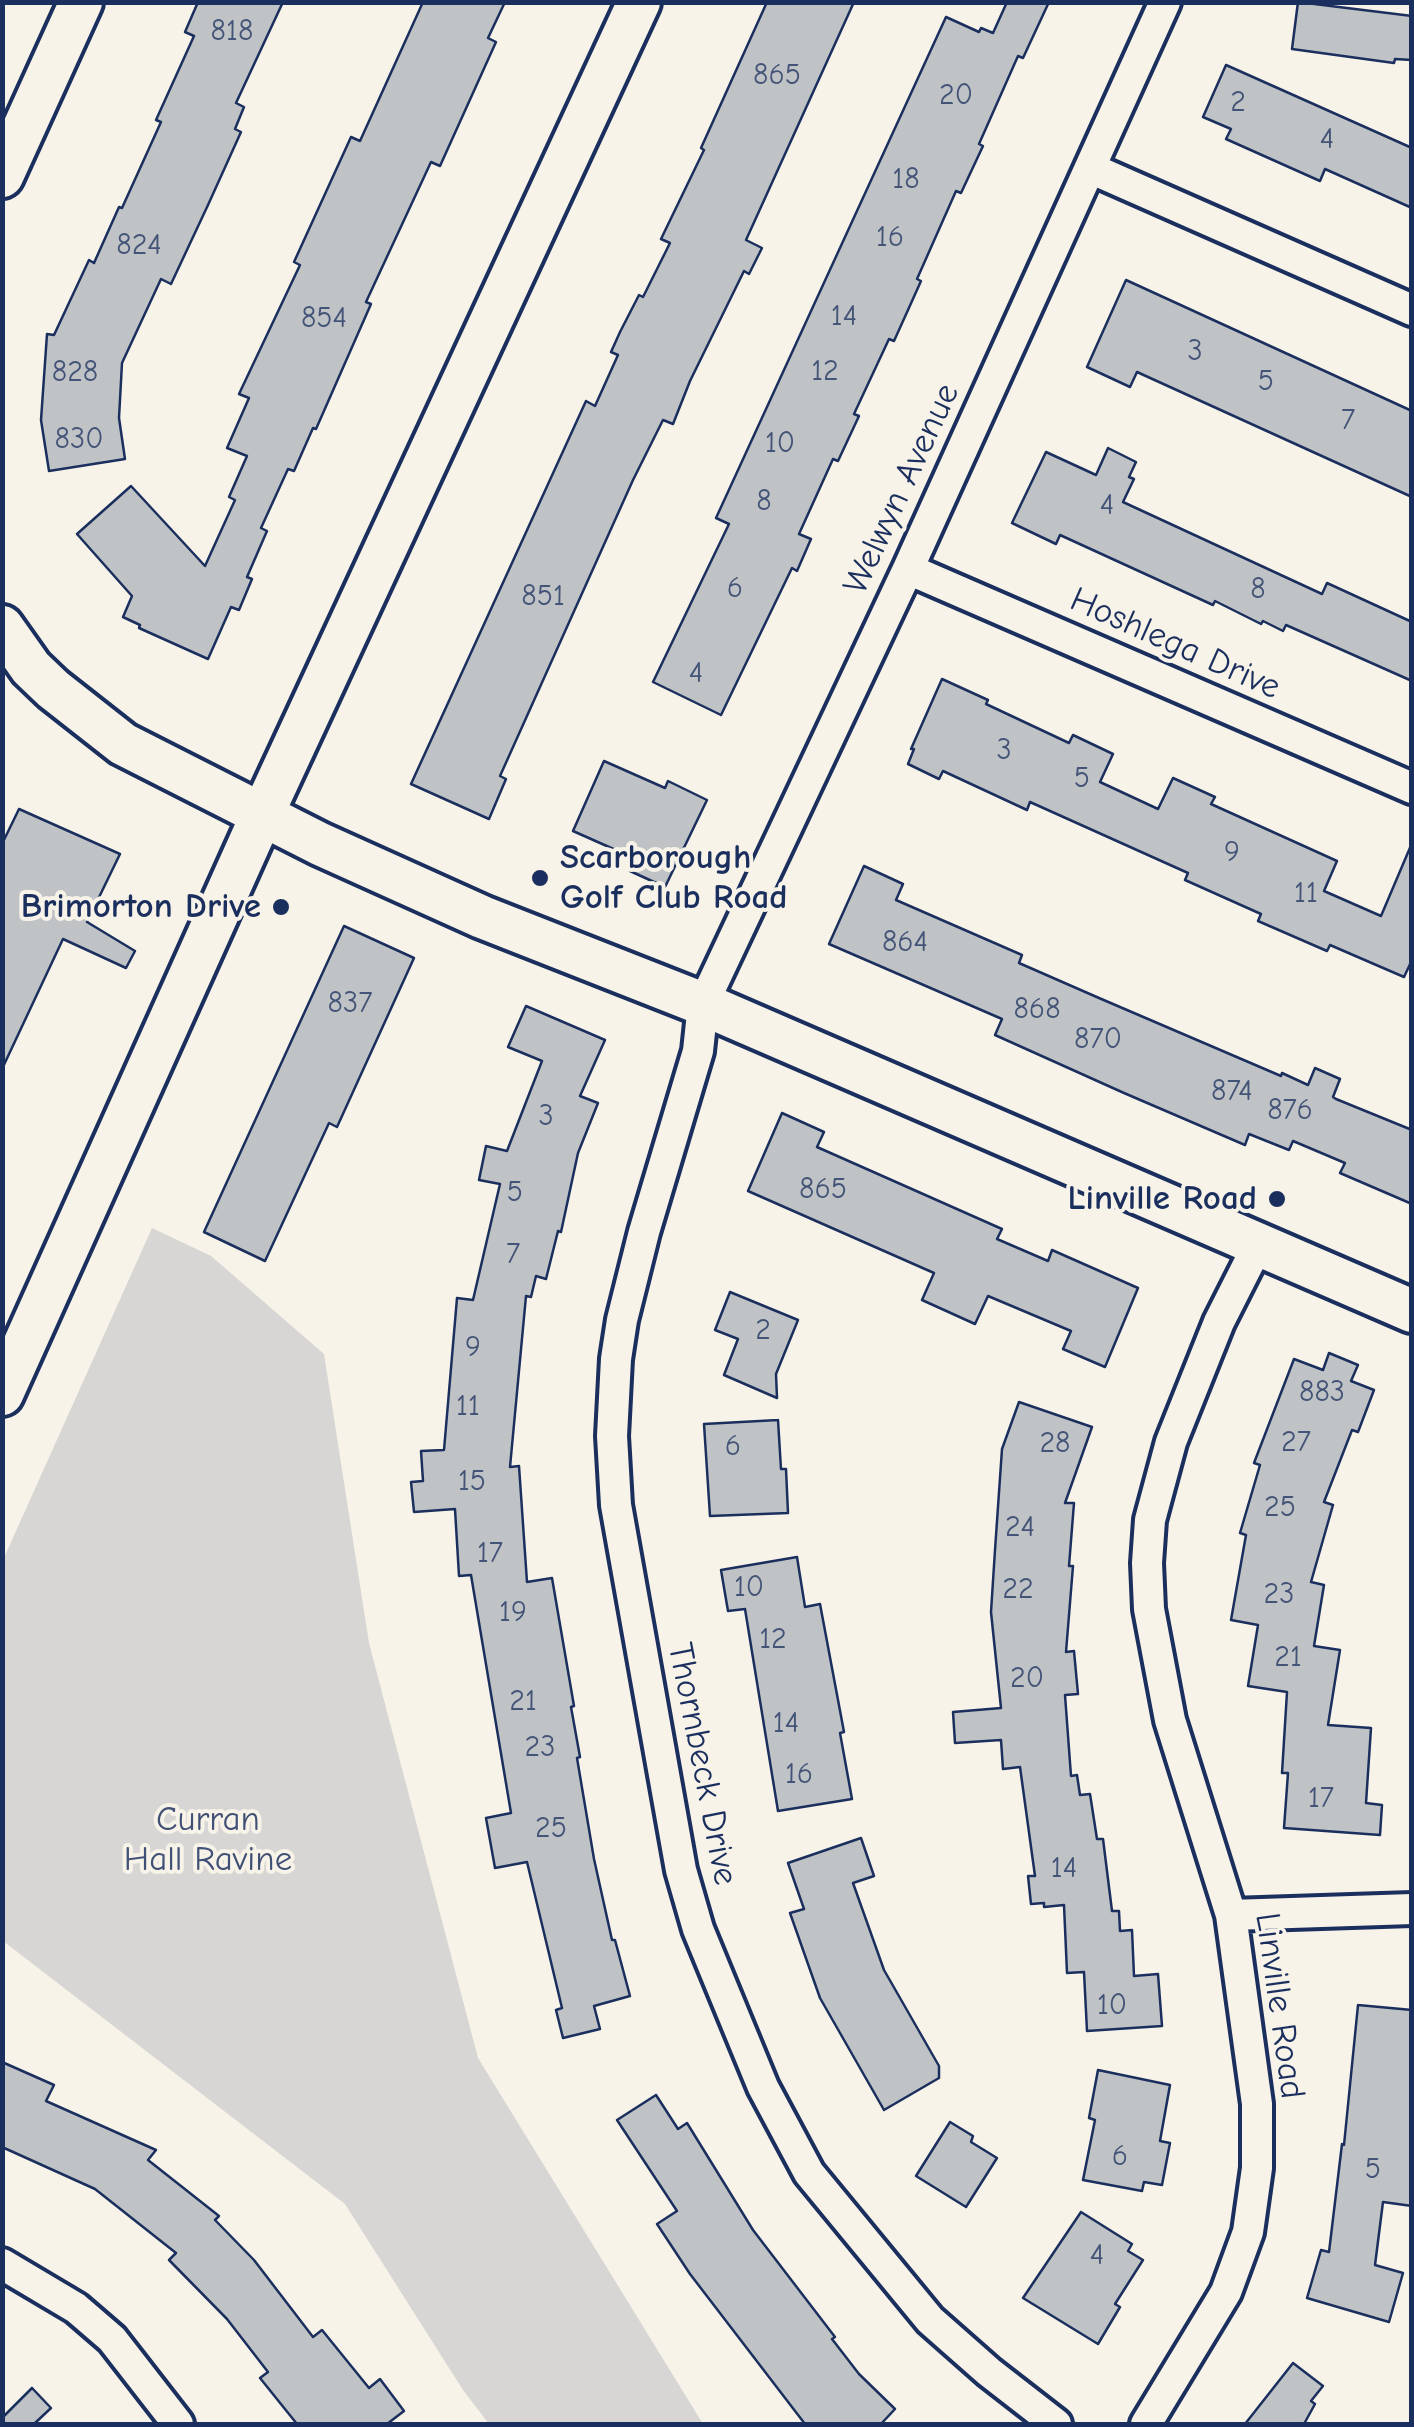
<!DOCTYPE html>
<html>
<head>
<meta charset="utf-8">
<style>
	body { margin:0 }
	#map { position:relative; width:1414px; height:2427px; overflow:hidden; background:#f7f3e8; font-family:"Comic Neue",sans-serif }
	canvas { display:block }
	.frame { position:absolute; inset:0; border:5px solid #1b2f5e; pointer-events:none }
</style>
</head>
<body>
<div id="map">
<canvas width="1414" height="2427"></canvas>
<div class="frame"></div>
</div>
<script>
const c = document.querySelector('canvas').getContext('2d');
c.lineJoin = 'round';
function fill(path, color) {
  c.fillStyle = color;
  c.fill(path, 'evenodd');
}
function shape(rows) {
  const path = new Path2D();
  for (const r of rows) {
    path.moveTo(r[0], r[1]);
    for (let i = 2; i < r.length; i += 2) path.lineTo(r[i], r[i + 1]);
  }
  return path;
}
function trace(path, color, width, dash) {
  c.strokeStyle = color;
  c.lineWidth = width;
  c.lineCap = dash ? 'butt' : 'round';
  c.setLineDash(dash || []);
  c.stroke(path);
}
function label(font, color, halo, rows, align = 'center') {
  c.font = font + ' "Comic Neue",sans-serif';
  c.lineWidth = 8;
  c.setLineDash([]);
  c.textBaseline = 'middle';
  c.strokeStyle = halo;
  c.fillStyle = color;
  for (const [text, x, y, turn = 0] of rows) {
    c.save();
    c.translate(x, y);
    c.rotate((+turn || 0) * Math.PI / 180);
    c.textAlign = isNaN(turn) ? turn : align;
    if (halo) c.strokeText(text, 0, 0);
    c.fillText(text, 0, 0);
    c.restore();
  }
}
const green = shape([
	[152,1228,211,1256,324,1354,369,1643,478,2058,703,2424,489,2424,463,2390,345,2204,3,1941,3,1560]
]);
const building = shape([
	[198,2,283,2,236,103,244,107,235,129,241,132,208,205,171,284,161,279,122,363,119,418,125,459,49,471,41,420,47,334,54,335,89,260,94,263,119,207,122,208,161,122,156,120,194,36,185,32,198,2],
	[423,2,505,2,488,38,496,42,440,166,431,162,366,302,371,304,316,429,313,428,294,471,288,469,261,528,267,531,247,577,252,579,239,610,231,607,208,659,139,628,140,625,123,617,132,596,77,534,131,486,205,566,235,500,229,497,247,456,227,448,249,398,239,394,300,265,294,262,351,137,360,141,423,2],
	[767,2,854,2,746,240,762,248,749,274,744,271,690,381,673,424,663,420,633,480,500,776,506,779,489,819,411,784,586,401,595,406,618,355,611,352,620,332,639,295,643,297,670,243,661,239,704,150,701,148,767,2],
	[1007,2,1049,2,1023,58,1018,56,979,144,983,146,961,193,956,191,917,279,921,281,908,310,894,341,889,339,854,414,859,416,838,461,833,459,799,534,811,539,797,571,792,568,721,715,653,682,729,524,716,518,946,17,979,32,981,28,993,33,1007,2],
	[1298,2,1412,16,1412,60,1395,59,1394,63,1292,49,1298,2],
	[1226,65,1412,148,1412,208,1325,169,1320,181,1226,139,1231,129,1203,117,1226,65],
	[1126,280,1412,411,1412,497,1137,372,1130,387,1087,367,1126,280],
	[1108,448,1136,462,1129,477,1134,479,1123,502,1322,594,1327,583,1412,622,1412,681,1286,625,1283,631,1263,621,1261,624,1215,601,1213,605,1060,535,1056,544,1012,523,1046,452,1096,475,1108,448],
	[942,679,988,700,986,704,1069,743,1073,735,1113,754,1100,782,1158,809,1173,778,1215,797,1211,804,1337,861,1324,891,1381,916,1412,843,1412,960,1404,977,1330,945,1327,951,1258,921,1261,914,1185,880,1188,873,1030,802,1027,810,943,771,939,779,908,764,914,749,911,749,942,679],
	[604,761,665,788,668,781,707,800,665,887,630,871,636,859,573,831,604,761],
	[19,809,120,854,87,922,135,951,126,968,63,939,2,1069,2,844,19,809],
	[864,866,903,884,896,900,1022,955,1019,963,1099,998,1281,1076,1282,1073,1308,1085,1315,1068,1340,1079,1333,1097,1336,1099,1412,1130,1412,1204,1340,1173,1345,1163,1293,1141,1289,1150,1249,1134,1245,1145,1124,1093,995,1035,1002,1019,829,944,864,866],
	[344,926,414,958,337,1127,329,1123,265,1261,204,1232,344,926],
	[526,1006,605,1040,580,1096,598,1103,578,1153,561,1232,558,1231,546,1279,536,1276,531,1297,526,1296,510,1467,519,1466,527,1582,552,1578,574,1706,571,1707,580,1757,577,1758,594,1859,612,1940,615,1940,630,1996,594,2006,600,2029,563,2038,556,2010,562,2008,527,1862,495,1868,486,1818,511,1813,471,1575,459,1576,455,1509,414,1512,411,1482,423,1481,421,1451,444,1450,457,1298,473,1300,500,1184,479,1180,486,1146,507,1151,542,1061,508,1047,526,1006],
	[782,1113,824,1132,817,1147,1002,1229,997,1239,1048,1261,1052,1250,1138,1288,1105,1367,1063,1349,1071,1331,988,1296,975,1324,922,1300,934,1273,748,1191,782,1113],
	[730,1292,798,1320,776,1374,777,1398,724,1375,738,1339,715,1330,730,1292],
	[1329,1353,1358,1365,1351,1381,1374,1390,1358,1432,1352,1430,1324,1502,1333,1505,1311,1582,1324,1585,1314,1646,1340,1650,1328,1725,1371,1728,1366,1803,1382,1805,1380,1835,1284,1828,1288,1773,1282,1773,1287,1692,1248,1686,1258,1625,1231,1620,1246,1535,1240,1533,1260,1465,1254,1463,1294,1359,1323,1370,1329,1353],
	[1019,1402,1092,1427,1065,1503,1074,1503,1069,1566,1073,1566,1066,1652,1074,1651,1078,1694,1065,1695,1071,1776,1077,1775,1080,1795,1090,1794,1097,1839,1103,1839,1112,1911,1119,1911,1120,1931,1132,1930,1134,1976,1158,1974,1162,2026,1087,2031,1084,1972,1067,1973,1064,1905,1044,1907,1044,1903,1031,1904,1028,1876,1035,1876,1020,1767,1003,1769,1001,1740,955,1743,953,1712,1001,1708,991,1612,995,1550,1002,1449,1019,1402],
	[778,1420,781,1469,786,1469,788,1513,710,1516,704,1424,778,1420],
	[797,1557,805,1607,820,1604,844,1732,840,1733,852,1799,778,1811,745,1609,728,1611,721,1570,797,1557],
	[861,1838,874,1876,853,1883,884,1970,939,2066,939,2078,884,2110,820,1998,790,1913,804,1909,788,1863,861,1838],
	[1358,2005,1412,2010,1412,2206,1383,2202,1375,2265,1403,2273,1389,2322,1307,2298,1321,2250,1329,2252,1342,2144,1344,2145,1358,2005],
	[2,2062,54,2085,46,2101,156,2150,148,2160,219,2216,215,2220,254,2260,313,2337,322,2330,369,2388,380,2379,404,2411,387,2424,297,2424,260,2378,268,2372,227,2319,169,2260,176,2253,95,2189,2,2147,2,2062],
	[1098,2070,1170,2085,1160,2141,1170,2143,1162,2185,1144,2182,1142,2191,1083,2180,1095,2120,1089,2118,1098,2070],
	[656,2095,678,2129,687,2123,753,2230,835,2337,832,2339,859,2374,895,2409,881,2424,805,2424,690,2274,657,2224,677,2211,617,2120,656,2095],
	[950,2122,973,2136,971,2142,997,2158,966,2207,916,2176,950,2122],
	[1081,2212,1132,2244,1128,2251,1143,2260,1115,2304,1120,2307,1098,2344,1023,2298,1081,2212],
	[1293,2363,1323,2386,1311,2401,1315,2404,1304,2424,1245,2424,1293,2363],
	[32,2388,51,2408,34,2424,2,2424,2,2418,32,2388]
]);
const street = shape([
	[1090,168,1412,310],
	[908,569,1412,788],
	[1231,1915,1412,1909],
	[2,2264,76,2308,112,2339,178,2424],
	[1056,2424,989,2372,930,2320,809,2173,763,2087,698,1929,681,1870,616,1505,612,1436,616,1359,622,1320,644,1232,698,1051,703,1004,908,569,1165,2],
	[1146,2424,1226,2292,1248,2232,1257,2168,1257,2104,1231,1915,1170,1720,1149,1609,1147,1563,1150,1520,1171,1442,1219,1322,1259,1243]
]);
const secondary = shape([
	[2,176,81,2],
	[2,627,31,668,53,689,123,744,320,844,482,917,703,1004,1412,1311],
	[2,1394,262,815,639,2]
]);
const markers = [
	[540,878,10,"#1b2f5e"],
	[281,907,10,"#1b2f5e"],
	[1277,1199,10,"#1b2f5e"]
];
const numberNames = [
	["818",232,32],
	["865",777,76],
	["20",956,96],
	["2",1238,103],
	["4",1327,140],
	["18",906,180],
	["16",890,238],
	["824",139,246],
	["14",844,317],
	["854",324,319],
	["3",1195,352],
	["12",825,372],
	["828",75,373],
	["5",1266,382],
	["7",1348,421],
	["830",79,440],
	["10",780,444],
	["8",764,502],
	["4",1107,506],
	["6",735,589],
	["8",1258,590],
	["851",543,597],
	["4",696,674],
	["3",1004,751],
	["5",1082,779],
	["9",1232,853],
	["11",1306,894],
	["864",905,943],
	["837",350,1004],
	["868",1037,1010],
	["870",1098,1040],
	["874",1232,1092],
	["876",1290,1111],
	["3",546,1117],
	["865",823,1190],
	["5",515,1193],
	["7",513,1255],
	["2",763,1331],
	["9",473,1348],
	["883",1322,1393],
	["11",468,1407],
	["27",1296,1443],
	["28",1055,1444],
	["6",733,1447],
	["15",472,1482],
	["25",1280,1508],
	["24",1020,1528],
	["17",490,1554],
	["10",749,1588],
	["22",1018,1590],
	["23",1279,1595],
	["19",513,1613],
	["12",773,1640],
	["21",1288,1658],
	["20",1027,1679],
	["21",523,1702],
	["14",786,1724],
	["23",540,1748],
	["16",799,1775],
	["17",1321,1799],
	["25",551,1829],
	["14",1064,1869],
	["10",1112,2006],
	["6",1120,2157],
	["5",1373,2170],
	["4",1097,2256]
];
const streetNames = [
	["Welwyn Avenue",902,489,-65],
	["Hoshlega Drive",1175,644,24],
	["Thornbeck Drive",702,1764,79],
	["Linville Road",1279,2006,82]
];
const poiNames = [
	["Scarborough",560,858,"left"],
	["Golf Club Road",560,898,"left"],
	["Brimorton Drive",261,907],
	["Linville Road",1257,1199]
];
const parkNames = [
	["Curran",208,1820],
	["Hall Ravine",208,1860]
];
fill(green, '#d7d6d4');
fill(building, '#c0c3c5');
trace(building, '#1b2f5e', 2.5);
trace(street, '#1b2f5e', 38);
trace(secondary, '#1b2f5e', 50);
trace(street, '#f7f3e8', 30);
trace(secondary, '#f7f3e8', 42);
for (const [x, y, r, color] of markers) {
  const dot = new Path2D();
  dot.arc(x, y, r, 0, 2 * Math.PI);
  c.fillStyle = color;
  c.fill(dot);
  trace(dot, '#f7f3e8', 4);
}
label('30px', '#445478', null, numberNames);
label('35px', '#1b2f5e', '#f7f3e8', streetNames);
label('bold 35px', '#1b2f5e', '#f7f3e8', poiNames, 'right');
label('35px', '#415076', '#f7f3e8', parkNames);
</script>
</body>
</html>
